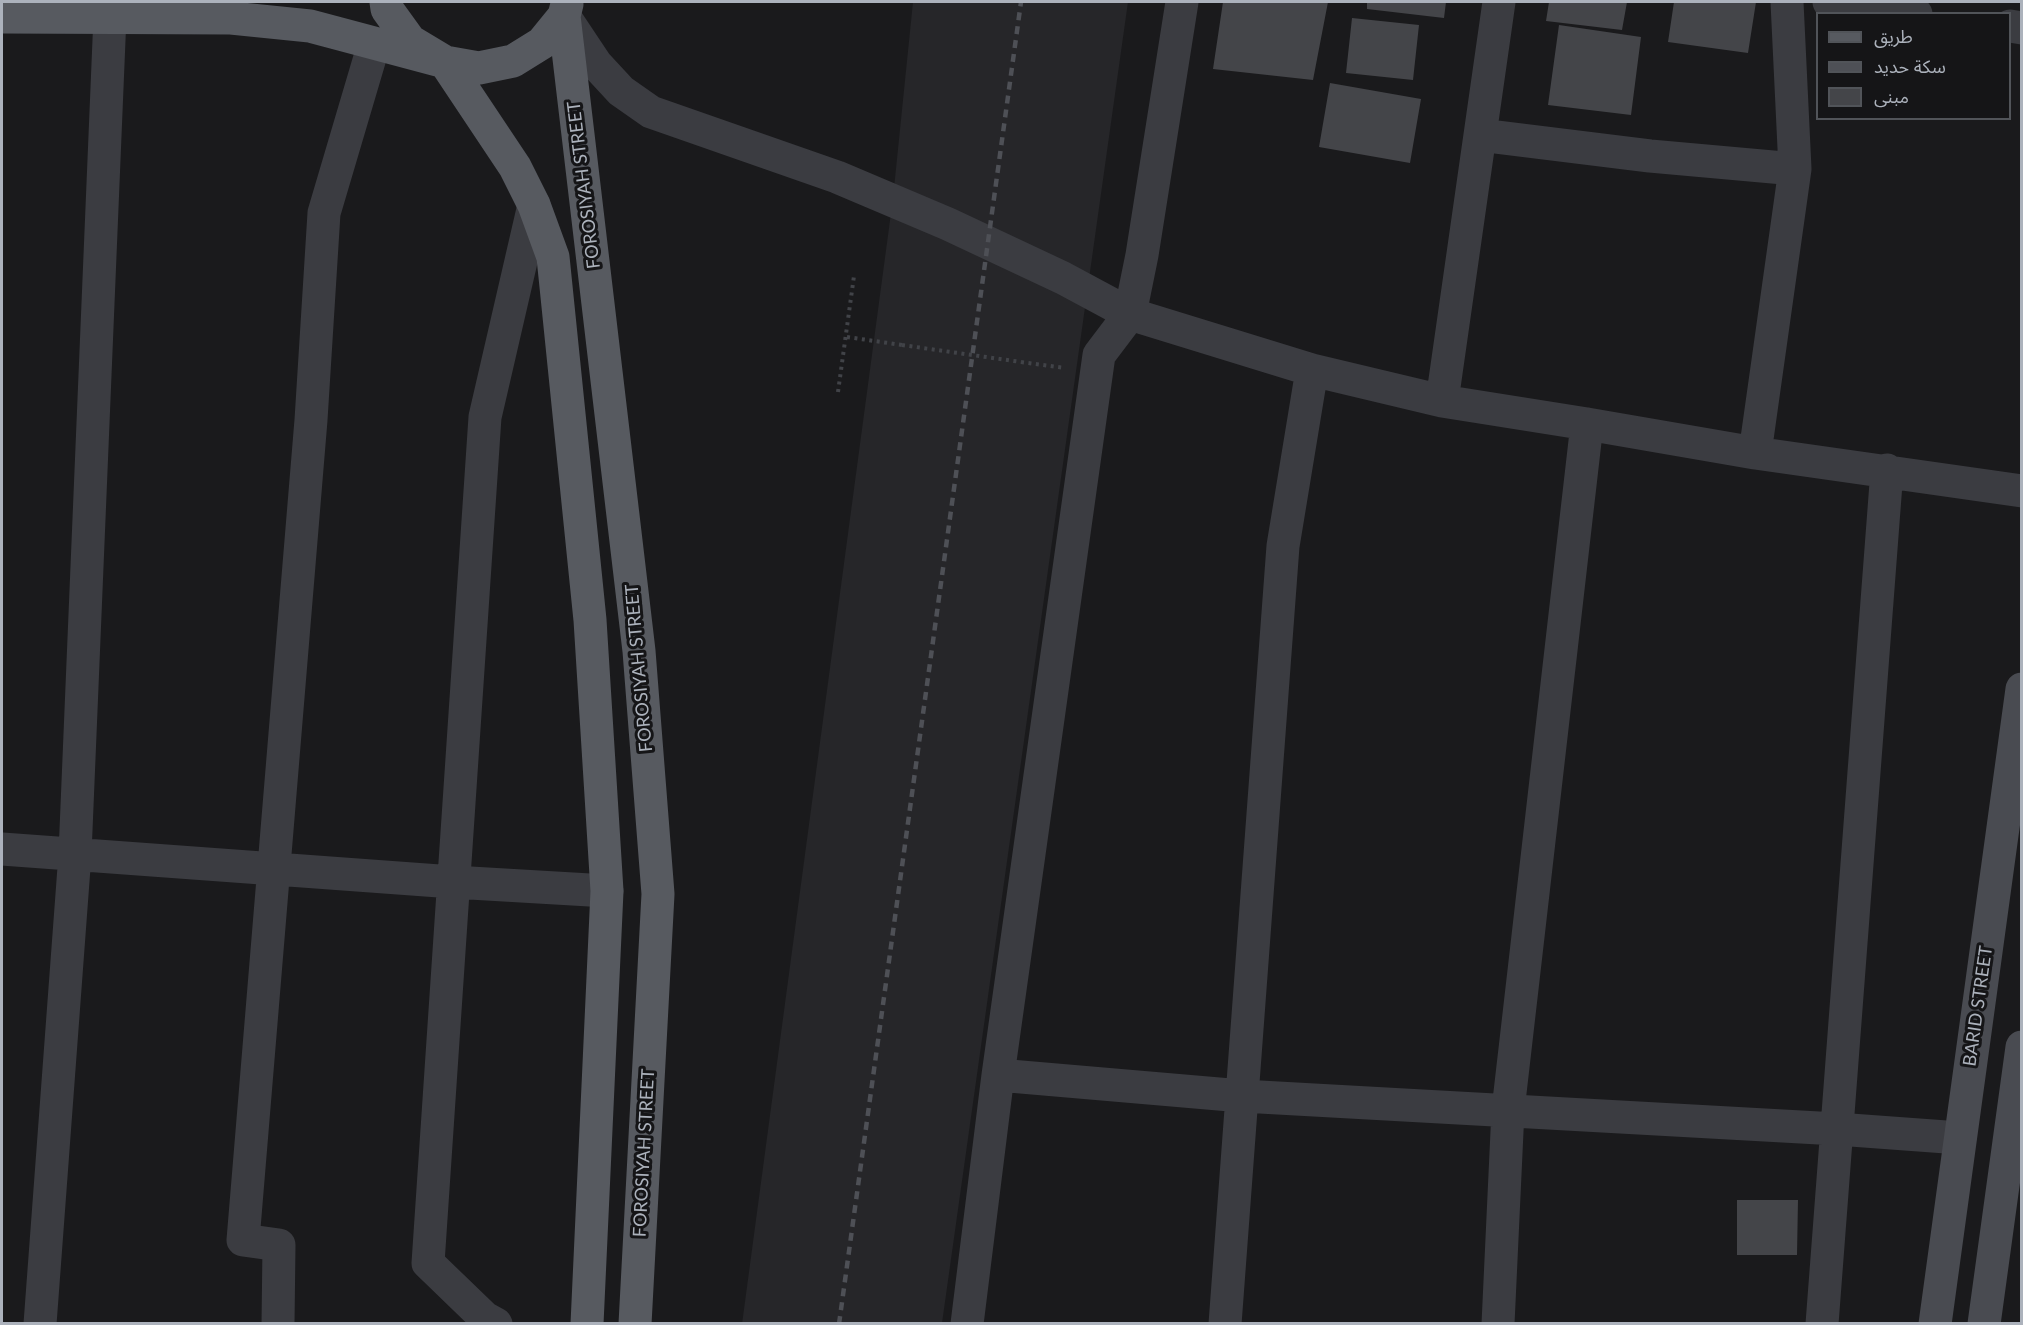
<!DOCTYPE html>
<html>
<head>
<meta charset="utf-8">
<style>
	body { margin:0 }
	#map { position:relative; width:2023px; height:1325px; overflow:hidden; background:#1a1a1c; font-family:Lato,"Noto Sans Arabic",sans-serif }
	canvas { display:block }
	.frame { position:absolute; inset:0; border:3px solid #acb2bc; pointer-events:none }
	.legend { position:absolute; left:1816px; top:12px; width:195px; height:108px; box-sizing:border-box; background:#151517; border:2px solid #515459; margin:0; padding:8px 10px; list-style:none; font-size:18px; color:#acb2bc }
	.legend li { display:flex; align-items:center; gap:12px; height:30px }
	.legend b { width:30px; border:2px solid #515459 }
</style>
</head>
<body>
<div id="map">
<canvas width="2023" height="1325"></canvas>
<div class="frame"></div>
<ul class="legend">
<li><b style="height:8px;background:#575a60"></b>طريق</li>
<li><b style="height:8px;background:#4e5056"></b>سكة حديد</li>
<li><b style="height:16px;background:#444549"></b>مبنى</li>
</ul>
</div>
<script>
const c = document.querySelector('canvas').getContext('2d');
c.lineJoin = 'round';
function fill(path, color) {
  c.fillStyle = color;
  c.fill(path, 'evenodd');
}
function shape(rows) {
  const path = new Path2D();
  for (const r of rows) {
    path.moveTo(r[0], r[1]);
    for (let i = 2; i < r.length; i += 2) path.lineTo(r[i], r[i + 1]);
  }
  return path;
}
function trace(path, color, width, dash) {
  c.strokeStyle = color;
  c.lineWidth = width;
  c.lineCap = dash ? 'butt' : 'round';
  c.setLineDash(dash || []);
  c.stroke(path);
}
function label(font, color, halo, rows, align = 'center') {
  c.font = font + ' Lato,sans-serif';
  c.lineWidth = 6;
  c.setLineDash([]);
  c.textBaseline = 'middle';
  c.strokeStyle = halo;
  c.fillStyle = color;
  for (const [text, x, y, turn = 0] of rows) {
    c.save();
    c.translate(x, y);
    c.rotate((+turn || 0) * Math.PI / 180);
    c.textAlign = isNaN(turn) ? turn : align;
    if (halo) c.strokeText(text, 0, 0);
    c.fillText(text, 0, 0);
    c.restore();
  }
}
const built = shape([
	[913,2,1128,2,942,1323,742,1324,893,198]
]);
const building = shape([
	[1223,2,1328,2,1313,80,1213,69],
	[1367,2,1446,2,1444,18,1367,9],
	[1549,2,1627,2,1622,30,1546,21],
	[1674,2,1756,2,1748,53,1668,42],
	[1352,18,1419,25,1413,80,1346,73],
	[1559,25,1641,37,1631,115,1548,105],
	[1330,83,1421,99,1410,163,1319,147],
	[1737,1200,1798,1200,1797,1255,1737,1255]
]);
const path = shape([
	[847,337,902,345],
	[1021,362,1065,368],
	[838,392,854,276]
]);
const street = shape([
	[1829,2,1916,14],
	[564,16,596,64,621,91,651,112,837,177,948,224,1063,278,1130,314,1312,370,1442,401,1587,424,1755,453,2022,491],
	[2010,26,2022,28],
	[1480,135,1650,156,1795,169],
	[1442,401,1499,2],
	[1755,453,1795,169,1787,2],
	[2,849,453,882,607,891],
	[998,1075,1242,1096,1837,1129,1960,1138],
	[40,1324,75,854,110,16],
	[278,1324,279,1245,243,1240,311,420,324,213,374,44],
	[496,1324,485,1318,428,1263,485,417,534,205],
	[967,1324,998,1075,1099,355,1130,314,1142,255,1182,2],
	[1225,1324,1283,546,1312,370],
	[1498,1324,1508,1110,1587,424],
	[1822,1324,1887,470]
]);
const secondary = shape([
	[1935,1324,2022,689],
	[1984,1324,2022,1047]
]);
const primary = shape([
	[386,2,387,9,410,41,445,62,479,68,513,61,542,43,564,16,567,4],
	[564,16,639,651,658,894,635,1324],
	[2,17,231,18,310,26,445,62,515,167,534,205,553,257,590,620,607,891,587,1324]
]);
const rail = shape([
	[839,1324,1021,2]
]);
const pathBridge = shape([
	[902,345,1021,362]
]);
const streetNames = [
	["FOROSIYAH STREET",584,185,-97],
	["FOROSIYAH STREET",639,668,-95],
	["BARID STREET",1978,1006,-82],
	["FOROSIYAH STREET",644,1153,-87]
];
fill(built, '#262629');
fill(building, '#444549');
trace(path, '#414348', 4, [3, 4.5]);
trace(street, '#3b3c41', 33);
trace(secondary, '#494b51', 33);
trace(primary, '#575a60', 33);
trace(rail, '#4e5056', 4.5, [8, 6]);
trace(pathBridge, '#414348', 4, [3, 4.5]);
label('18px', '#acb2bc', '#151517', streetNames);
</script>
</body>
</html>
